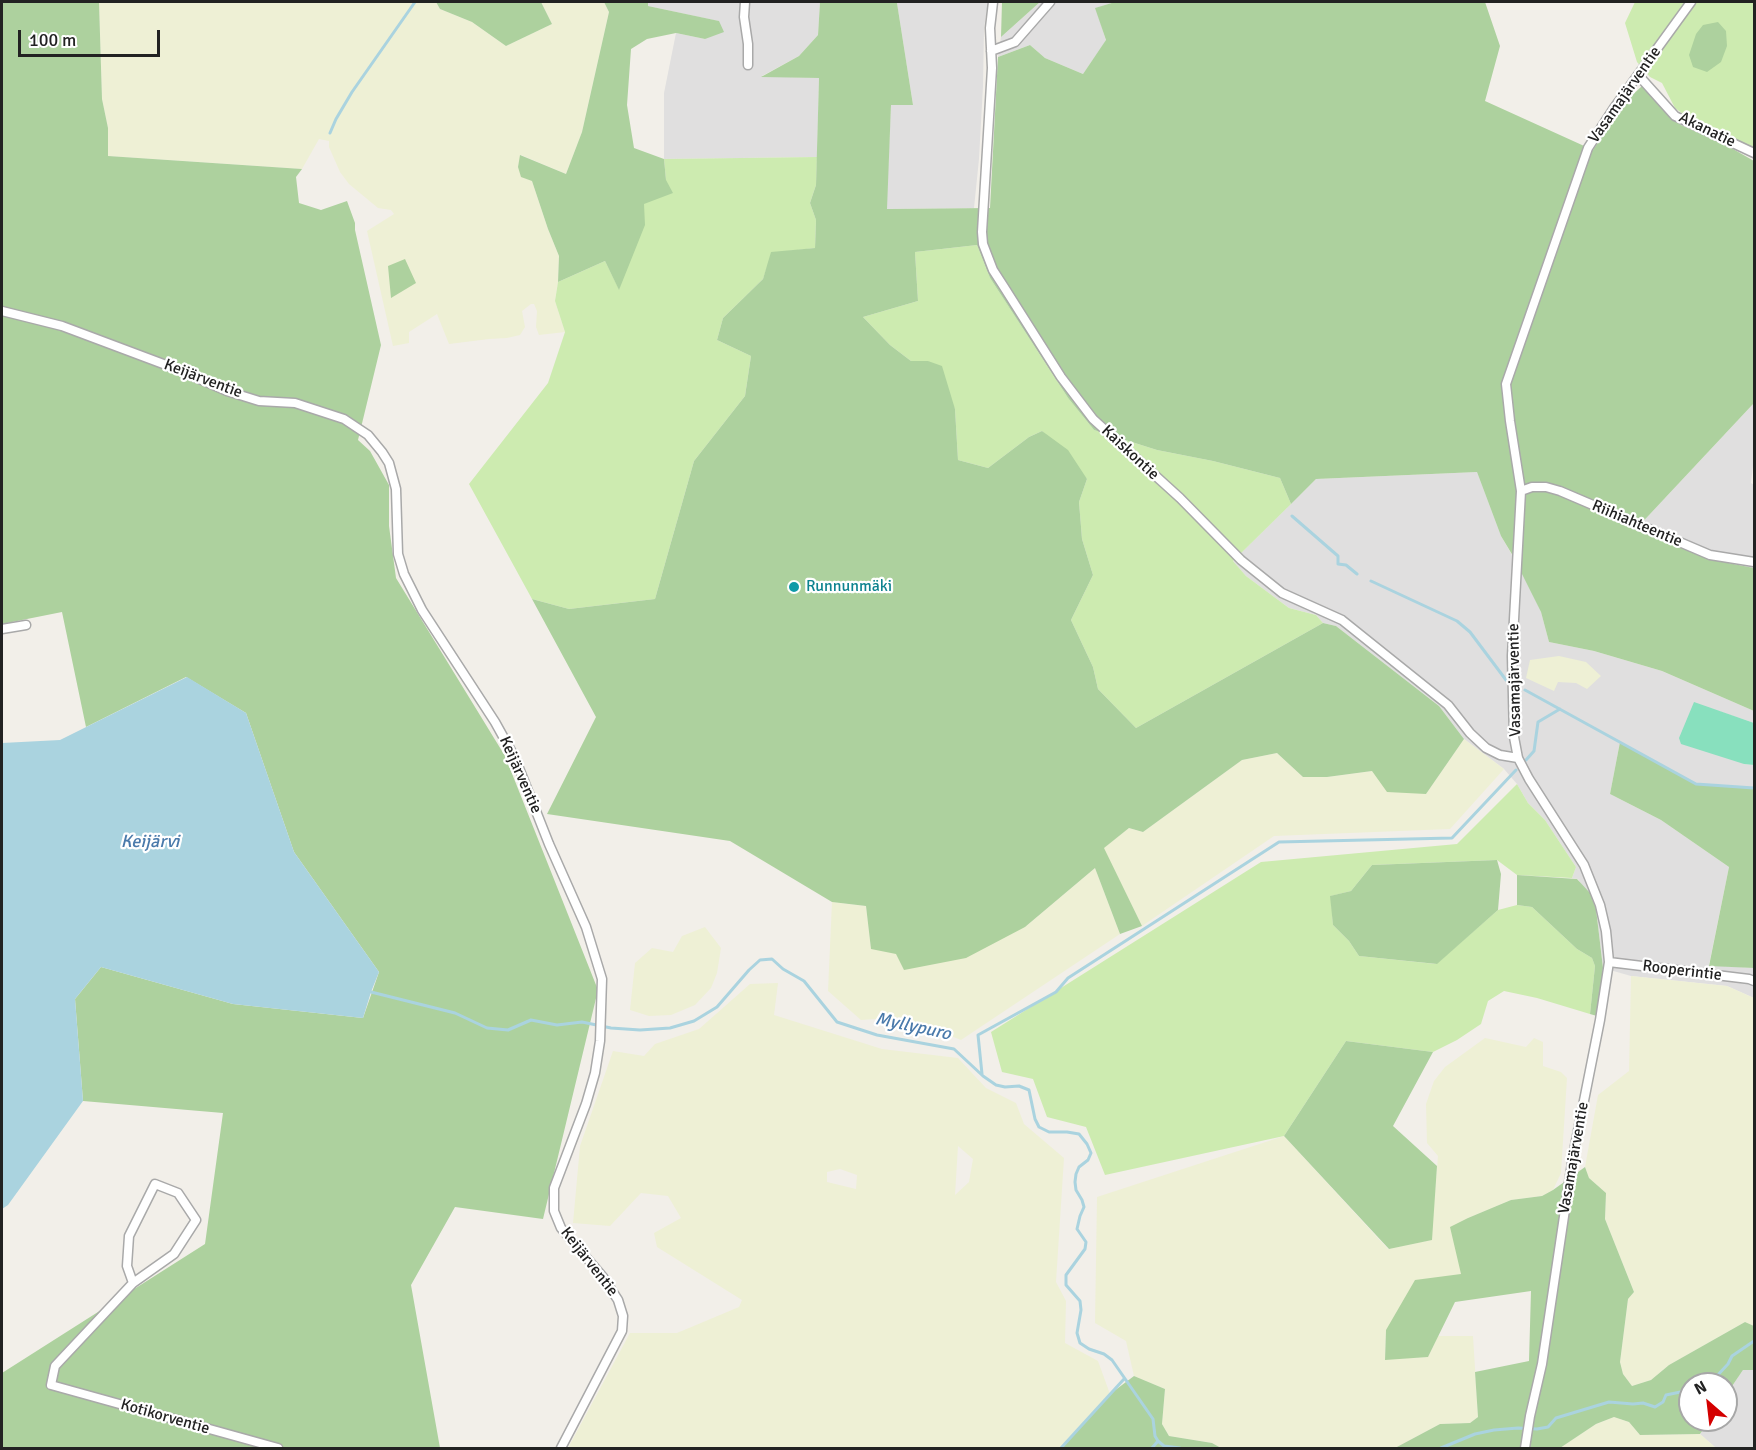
<!DOCTYPE html>
<html>
<head>
<meta charset="utf-8">
<style>
	body { margin:0 }
	#map { position:relative; width:1756px; height:1450px; overflow:hidden; background:#f2efe9; font-family:Signika,sans-serif }
	canvas { display:block }
	.frame { position:absolute; inset:0; border:3px solid #222; pointer-events:none }
	.north { position:absolute; left:1678px; top:1372px; width:60px; height:60px; box-sizing:border-box; background:#fff; border:2px solid #a7a7a7; border-radius:50%; rotate:332deg; font-size:16px; font-weight:700; line-height:24px; text-align:center; color:#222 }
	.north::after { content:''; display:block; margin:auto; width:21px; height:27px; background:#d40000; clip-path:polygon(50% 0,100% 100%,50% 72%,0 100%) }
	.scale { position:absolute; left:18px; top:30px; width:142px; height:27px; box-sizing:border-box; border:3px solid #222; border-top:0; padding-left:8px; font-size:18px; line-height:21px; white-space:nowrap; color:#222; -webkit-text-stroke:4px #fff; paint-order:stroke }
</style>
</head>
<body>
<div id="map">
<canvas width="1756" height="1450"></canvas>
<div class="frame"></div>
<div class="north">N</div>
<div class="scale">100 m</div>
</div>
<script>
const c = document.querySelector('canvas').getContext('2d');
c.lineJoin = 'round';
function fill(path, color) {
  c.fillStyle = color;
  c.fill(path, 'evenodd');
}
function shape(rows) {
  const path = new Path2D();
  for (const r of rows) {
    path.moveTo(r[0], r[1]);
    for (let i = 2; i < r.length; i += 2) path.lineTo(r[i], r[i + 1]);
  }
  return path;
}
function trace(path, color, width, dash) {
  c.strokeStyle = color;
  c.lineWidth = width;
  c.lineCap = dash ? 'butt' : 'round';
  c.setLineDash(dash || []);
  c.stroke(path);
}
function label(font, color, halo, rows, align = 'center') {
  c.font = font + ' Signika,sans-serif';
  c.lineWidth = 4.5;
  c.setLineDash([]);
  c.textBaseline = 'middle';
  c.strokeStyle = halo;
  c.fillStyle = color;
  for (const [text, x, y, turn = 0] of rows) {
    c.save();
    c.translate(x, y);
    c.rotate((+turn || 0) * Math.PI / 180);
    c.textAlign = isNaN(turn) ? turn : align;
    if (halo) c.strokeText(text, 0, 0);
    c.fillText(text, 0, 0);
    c.restore();
  }
}
const residential = shape([
	[648,2,820,2,818,35,799,56,762,76,819,78,817,157,664,159,664,93,676,33,705,39,718,21,648,6],
	[900,2,988,2,984,28,983,86,979,159,974,208,886,209,891,105,913,105,897,3],
	[1040,2,1115,2,1096,8,1106,41,1083,74,1045,58,1030,45,998,57,1001,37],
	[1754,403,1754,457,1751,483,1754,485,1754,568,1708,559,1636,529],
	[1477,472,1501,536,1526,579,1541,612,1549,642,1594,651,1662,671,1754,711,1754,723,1694,703,1744,764,1754,765,1754,788,1696,784,1620,742,1610,794,1661,820,1729,867,1709,965,1754,968,1754,998,1727,986,1631,976,1603,968,1596,909,1578,879,1572,878,1576,867,1545,820,1528,803,1517,784,1504,769,1464,739,1439,706,1336,626,1323,623,1316,615,1289,608,1246,576,1233,561,1316,479],
	[1743,1370,1754,1370,1754,1448,1716,1448,1700,1434,1710,1420,1726,1420,1726,1395]
]);
const farmland = shape([
	[99,2,436,2,440,9,472,22,506,46,552,24,541,2,604,2,609,12,582,132,566,174,521,155,518,167,532,181,548,229,559,256,558,282,555,301,565,332,539,335,536,327,537,311,534,304,531,304,522,311,525,327,520,335,507,338,489,339,449,344,437,314,409,332,409,343,393,346,367,231,394,214,391,210,378,208,349,184,340,172,329,147,329,141,319,139,302,169,108,156,108,128,102,99],
	[1559,656,1586,662,1601,676,1587,689,1576,683,1558,682,1554,691,1526,678,1530,660],
	[1464,739,1504,769,1450,829,1274,836,1142,926,1103,848,1129,828,1143,832,1242,760,1277,753,1303,777,1327,777,1372,771,1426,794],
	[1095,868,1120,934,961,1040,904,1017,861,1020,828,991,832,902,866,906,871,948,1025,927],
	[705,927,721,948,717,973,711,988,695,1005,671,1015,649,1016,630,1010,635,963,652,948,673,952,682,936],
	[1631,976,1727,986,1754,998,1754,1326,1745,1322,1669,1365,1651,1380,1632,1386,1623,1374,1620,1362,1628,1299,1634,1292,1605,1219,1606,1193,1589,1178,1585,1167,1598,1095,1629,1071],
	[778,983,774,1015,882,1049,958,1058,986,1088,1016,1103,1024,1124,1064,1158,1056,1282,1066,1301,1065,1343,1098,1361,1110,1394,1061,1448,568,1448,630,1333,677,1333,739,1307,742,1300,657,1247,654,1233,681,1218,668,1196,641,1193,610,1226,573,1223,580,1146,613,1051,644,1056,655,1044,699,1029,750,984],
	[958,1146,973,1159,969,1182,955,1195],
	[840,1169,857,1175,856,1189,827,1182,827,1172],
	[1485,1038,1526,1047,1534,1038,1543,1042,1543,1066,1561,1072,1567,1078,1561,1173,1553,1190,1542,1196,1511,1200,1468,1218,1461,1274,1386,1330,1385,1359,1428,1357,1438,1336,1473,1336,1478,1417,1470,1423,1440,1424,1395,1448,1221,1448,1212,1443,1169,1436,1162,1424,1165,1389,1134,1376,1126,1341,1095,1323,1097,1197,1284,1136,1388,1249,1431,1240,1438,1156,1427,1143,1426,1104,1434,1081,1445,1067],
	[1614,1417,1629,1422,1640,1435,1700,1434,1716,1448,1560,1448,1596,1424]
]);
const grass = shape([
	[1635,2,1754,2,1754,148,1691,120,1675,108,1662,83,1650,77,1637,62,1625,23],
	[817,157,816,185,810,203,816,220,815,248,772,253,763,279,723,318,717,340,751,356,745,396,694,461,655,599,569,609,532,599,469,484,548,383,565,332,555,301,558,282,605,261,619,289,644,211,643,204,666,180,664,159],
	[977,245,990,278,1068,398,1094,430,1157,450,1213,461,1280,478,1291,504,1233,561,1246,576,1289,608,1316,615,1323,623,1136,728,1098,689,1093,667,1071,620,1093,575,1082,539,1079,502,1087,479,1042,431,1029,437,988,468,958,460,955,409,928,361,911,361,890,345,863,317,918,301,915,252],
	[1517,784,1528,803,1545,820,1576,867,1572,878,1517,875,1497,860,1372,865,1351,891,1331,896,1333,925,1349,941,1359,956,1436,964,1498,910,1517,905,1532,907,1577,949,1592,958,1595,966,1590,1014,1537,998,1504,991,1488,1001,1481,1024,1457,1040,1433,1052,1346,1041,1284,1136,1105,1175,1086,1127,1047,1117,1033,1079,1002,1072,991,1032,1261,862,1457,844]
]);
const forest = shape([
	[2,2,99,2,102,99,108,128,108,156,302,169,296,177,299,203,321,210,347,201,355,223,355,230,381,345,358,440,370,451,389,485,389,526,396,578,505,756,598,990,543,1219,455,1207,411,1285,440,1448,2,1448,2,1373,205,1244,223,1113,83,1101,75,999,101,967,233,1004,363,1018,379,972,294,852,246,713,186,677,86,727,62,612,2,624],
	[436,2,541,2,552,24,506,46,472,22,440,9],
	[604,2,648,2,648,6,719,21,724,32,705,39,676,33,647,39,631,49,627,105,634,148,664,159,666,180,673,193,644,204,645,225,619,290,605,261,558,282,559,256,548,229,532,181,521,177,518,167,520,155,566,174,582,132,609,12],
	[820,2,900,2,897,3,913,105,891,105,887,209,990,208,998,57,1030,45,1045,58,1083,74,1106,40,1095,8,1115,2,1485,2,1500,46,1485,101,1593,150,1624,103,1642,86,1681,125,1726,145,1754,161,1754,403,1636,529,1708,559,1754,568,1754,711,1662,671,1594,651,1549,642,1541,612,1513,556,1501,536,1477,472,1316,479,1291,504,1280,478,1213,461,1157,450,1094,430,1068,398,990,278,977,245,915,252,918,301,863,317,890,345,911,361,928,361,942,366,955,409,958,460,988,468,1029,437,1042,431,1068,450,1087,479,1079,502,1082,539,1093,575,1071,620,1093,667,1098,689,1136,728,1323,623,1336,626,1439,706,1464,739,1426,794,1387,792,1372,771,1327,777,1303,777,1277,753,1242,760,1143,832,1129,828,1104,848,1142,926,1120,934,1095,868,1025,927,966,958,904,970,896,954,871,949,866,906,832,902,730,841,547,814,596,717,532,599,569,609,655,599,694,461,745,396,751,356,717,340,723,318,763,279,771,252,815,248,816,220,810,203,816,185,819,78,761,77,799,56,818,35],
	[1002,2,1040,2,1001,37],
	[1718,22,1726,31,1727,46,1721,62,1707,72,1693,67,1689,55,1696,34,1703,25],
	[405,259,416,283,391,298,388,266],
	[1620,742,1696,784,1754,788,1754,968,1709,966,1729,867,1661,820,1610,794],
	[1497,860,1501,874,1498,910,1437,964,1359,956,1349,941,1333,925,1330,896,1351,891,1372,865],
	[1517,875,1577,879,1590,893,1596,909,1603,968,1597,1016,1590,1014,1595,966,1592,958,1577,949,1532,907,1517,905],
	[1346,1041,1433,1052,1393,1126,1437,1166,1432,1240,1389,1249,1284,1136],
	[1585,1167,1589,1178,1606,1193,1605,1219,1634,1292,1628,1299,1620,1362,1623,1374,1632,1386,1651,1380,1669,1365,1745,1322,1754,1326,1754,1370,1743,1370,1726,1395,1726,1384,1690,1384,1690,1420,1710,1420,1700,1434,1640,1435,1629,1422,1614,1417,1596,1424,1560,1448,1395,1448,1440,1424,1470,1423,1478,1417,1475,1372,1529,1361,1531,1291,1455,1302,1428,1357,1385,1360,1386,1330,1415,1280,1461,1274,1450,1227,1468,1218,1511,1200,1542,1196,1553,1190],
	[1134,1376,1165,1389,1162,1424,1169,1436,1212,1443,1221,1448,1061,1448,1110,1394]
]);
const pitch = shape([
	[1694,702,1754,723,1754,765,1744,764,1681,744,1679,738]
]);
const water = shape([
	[187,677,246,713,294,852,379,972,371,992,363,1018,233,1004,101,967,75,999,83,1101,8,1205,2,1209,2,743,60,740]
]);
const stream = shape([
	[330,133,336,119,352,92,415,2],
	[1292,516,1338,556,1338,564,1346,565,1357,574],
	[1371,581,1457,621,1470,632,1506,680],
	[1525,690,1696,784,1754,788],
	[1526,760,1534,751,1538,722,1560,709],
	[371,992,455,1013,487,1028,508,1030,531,1020,557,1025,582,1022,611,1028,640,1030,670,1028,694,1021,717,1007,749,970,760,960,772,959,783,969,804,981,837,1022,877,1035,954,1049,983,1076,996,1085,1005,1087,1019,1086,1029,1090,1035,1119,1039,1127,1049,1132,1067,1132,1079,1134,1087,1144,1091,1153,1088,1160,1079,1167,1076,1174,1075,1182,1076,1190,1082,1200,1084,1207,1080,1216,1077,1229,1086,1242,1085,1249,1066,1275,1066,1285,1080,1301,1081,1310,1077,1333,1080,1343,1089,1349,1104,1354,1112,1360,1153,1419,1155,1436,1158,1441,1164,1446,1180,1448],
	[982,1074,978,1035,1056,992,1068,978,1279,842,1452,838,1516,770],
	[1702,1384,1715,1378,1728,1364,1732,1356,1754,1341],
	[1061,1448,1124,1379],
	[1152,1448,1158,1441],
	[1441,1448,1475,1434,1494,1430,1518,1428,1537,1429,1548,1427,1556,1418,1609,1402,1633,1404,1643,1403,1655,1407,1663,1402,1666,1395,1690,1390]
]);
const minor = shape([
	[745,2,744,17,748,44,748,65],
	[993,2,990,28,992,68,982,232,983,244,993,270,1004,287,1061,377,1093,419,1180,498,1241,560,1282,593,1342,620,1448,705,1470,733,1486,748,1500,755,1518,758],
	[991,51,1015,42,1050,2],
	[1639,76,1675,116,1754,153],
	[2,311,62,326,174,368,227,391,259,401,295,403,344,419,368,435,382,452,389,463,396,489,398,554,404,574,422,610,495,722,515,758,549,844,586,927,602,979,600,1041,595,1073,586,1104,554,1188,554,1211,561,1228,603,1277,618,1300,623,1316,622,1331,561,1448],
	[1521,491,1532,487,1546,487,1560,491,1710,555,1754,562],
	[2,629,26,625],
	[1609,962,1749,979,1754,981],
	[133,1283,127,1266,129,1236,155,1184,178,1193,196,1220,174,1254,133,1283,55,1366,51,1385,278,1448],
	[1525,1448,1530,1416,1542,1364,1573,1156,1600,1020,1609,962,1606,931,1600,905,1584,865,1529,779,1518,758,1514,737,1512,656,1521,491,1510,421,1506,384,1588,148,1614,108,1691,2]
]);
const markers = [
	[794,587,6,"#0f9aa8"]
];
const streetNames = [
	["Vasamajärventie",1625,95,-55],
	["Akanatie",1707,130,26],
	["Keijärventie",203,379,21],
	["Kaiskontie",1130,453,43],
	["Riihiahteentie",1637,524,23],
	["Vasamajärventie",1515,680,-91],
	["Keijärventie",520,775,66],
	["Rooperintie",1682,971,7],
	["Vasamajärventie",1574,1158,-80],
	["Keijärventie",589,1262,52],
	["Kotikorventie",165,1417,16]
];
const cultureNames = [
	["Runnunmäki",806,587]
];
const waterNames = [
	["Keijärvi",150,842],
	["Myllypuro",913,1027,12]
];
fill(residential, '#e0dfdf');
fill(farmland, '#eef0d5');
fill(grass, '#cdebb0');
fill(forest, '#add19e');
fill(pitch, '#88e0be');
fill(water, '#aad3df');
trace(stream, '#aad3df', 3);
trace(minor, '#a9a9a9', 11);
trace(minor, '#fff', 8);
for (const [x, y, r, color] of markers) {
  const dot = new Path2D();
  dot.arc(x, y, r, 0, 2 * Math.PI);
  c.fillStyle = color;
  c.fill(dot);
  trace(dot, '#fff', 2);
}
label('16px', '#222', '#fff', streetNames);
label('16px', '#0d838f', '#fff', cultureNames, 'left');
label('italic 18px', '#4a7aab', '#fff', waterNames);
</script>
</body>
</html>
